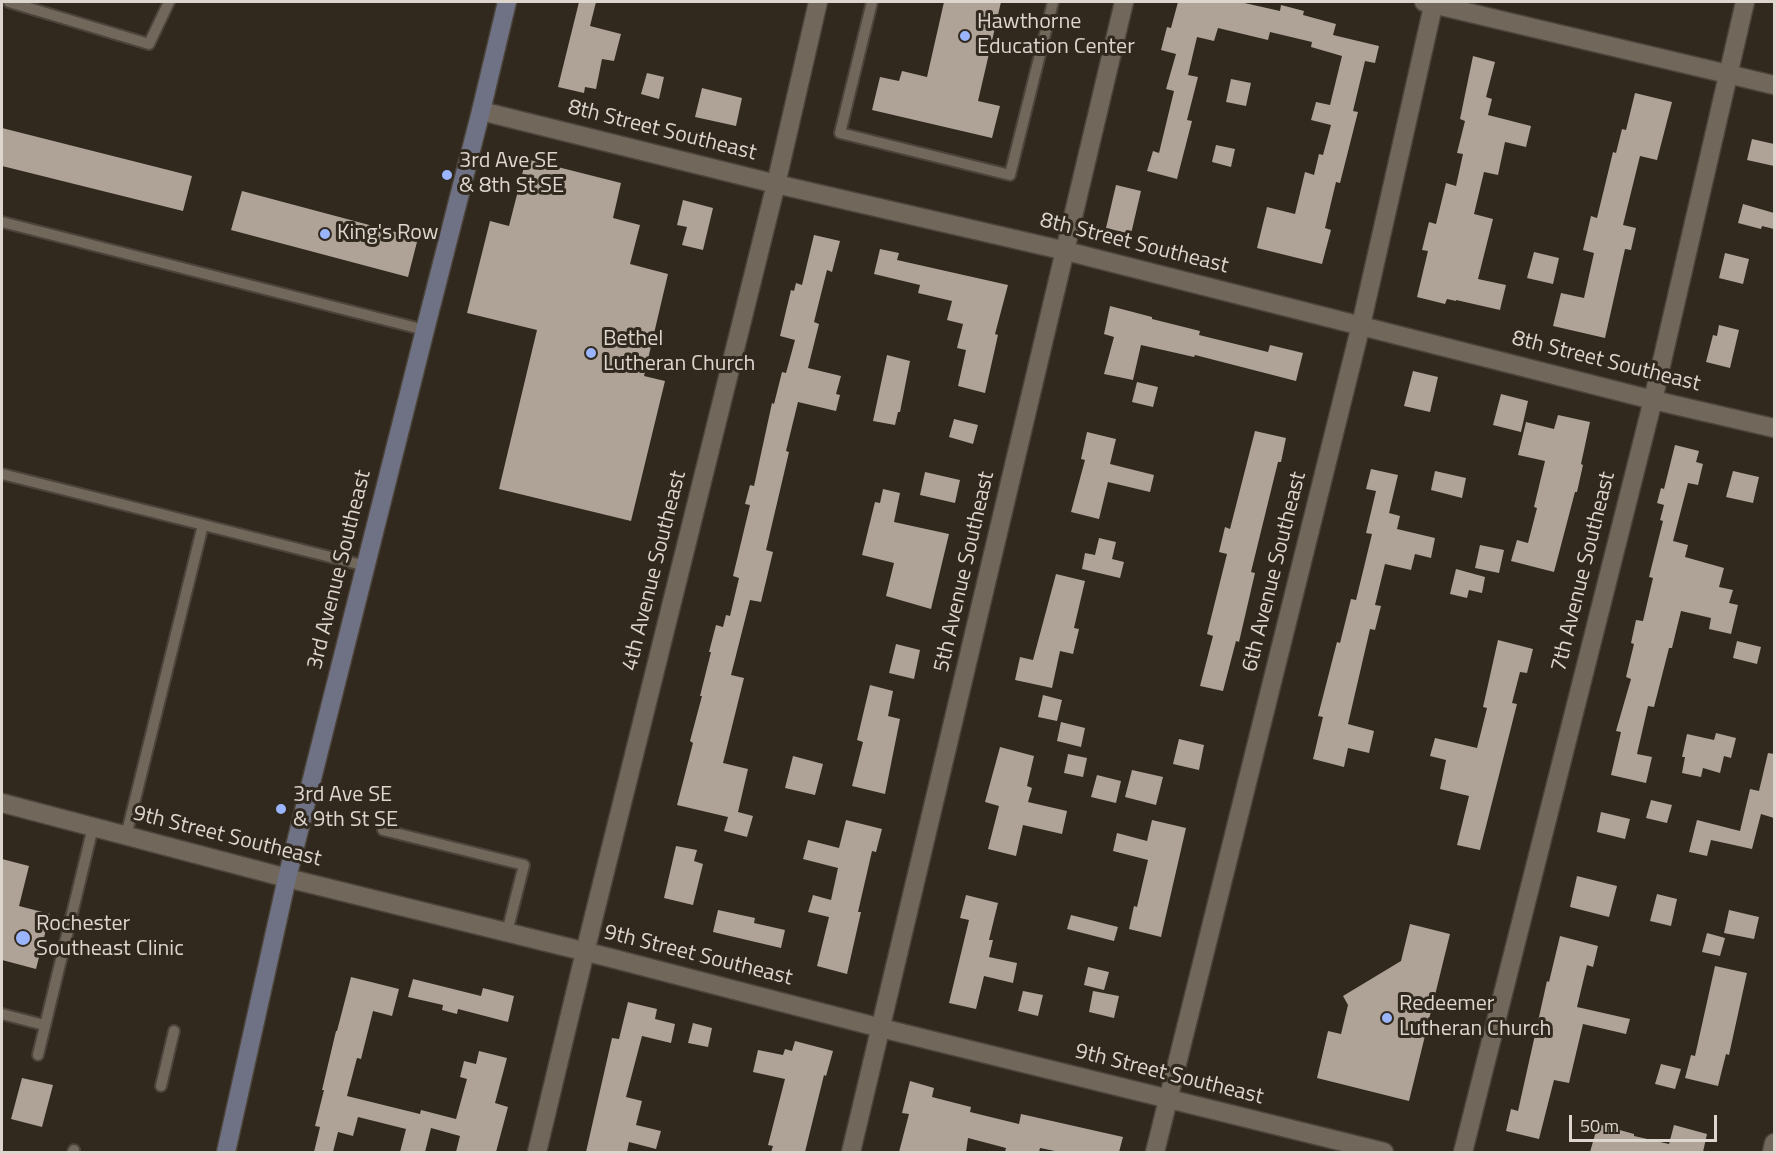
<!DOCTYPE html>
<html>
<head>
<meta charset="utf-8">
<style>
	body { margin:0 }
	#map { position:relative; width:1776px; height:1154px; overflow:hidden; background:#31291e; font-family:"Titillium Web",sans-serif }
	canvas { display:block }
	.frame { position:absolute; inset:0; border:3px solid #dcd6cf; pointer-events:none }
	.scale { position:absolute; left:1569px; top:1115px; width:148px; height:27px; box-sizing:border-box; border:3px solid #dcd6cf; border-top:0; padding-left:8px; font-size:18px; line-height:21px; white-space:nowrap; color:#dcd6cf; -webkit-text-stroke:4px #31291e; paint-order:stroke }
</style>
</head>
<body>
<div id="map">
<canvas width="1776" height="1154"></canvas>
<div class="frame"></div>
<div class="scale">50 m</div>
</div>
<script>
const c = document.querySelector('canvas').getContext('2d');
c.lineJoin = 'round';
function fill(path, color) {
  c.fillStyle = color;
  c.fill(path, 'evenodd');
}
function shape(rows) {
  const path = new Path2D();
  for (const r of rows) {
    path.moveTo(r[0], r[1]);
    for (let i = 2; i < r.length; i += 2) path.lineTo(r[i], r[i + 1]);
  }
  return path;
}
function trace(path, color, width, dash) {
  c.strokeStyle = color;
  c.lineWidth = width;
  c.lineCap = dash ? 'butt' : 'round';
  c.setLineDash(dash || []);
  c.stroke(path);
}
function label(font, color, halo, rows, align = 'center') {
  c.font = font + ' "Titillium Web",sans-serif';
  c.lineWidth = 6;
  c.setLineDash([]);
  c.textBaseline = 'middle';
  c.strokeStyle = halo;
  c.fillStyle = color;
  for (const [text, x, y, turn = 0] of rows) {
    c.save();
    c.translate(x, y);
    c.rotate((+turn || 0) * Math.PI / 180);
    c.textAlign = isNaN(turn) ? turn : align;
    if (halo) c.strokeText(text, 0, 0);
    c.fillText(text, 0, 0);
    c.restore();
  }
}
const building = shape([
	[579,2,596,2,590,26,621,34,614,61,602,59,596,89,585,87,584,93,558,87],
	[944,2,1001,2,978,101,1000,106,992,138,872,110,880,77,899,81,902,71,927,77],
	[1178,2,1240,2,1280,11,1281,5,1304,11,1303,15,1336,24,1333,35,1379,46,1375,63,1365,61,1353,111,1358,112,1340,183,1336,182,1325,228,1331,230,1322,264,1257,248,1267,207,1295,214,1305,172,1314,175,1319,154,1323,155,1331,125,1311,120,1316,102,1330,105,1342,56,1311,47,1312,42,1270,32,1268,40,1218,28,1214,41,1197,37,1188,75,1198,77,1187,120,1192,121,1177,179,1147,171,1153,151,1159,153,1174,91,1166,89,1176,54,1161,50,1167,27,1171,28],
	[1473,56,1495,62,1486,97,1492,99,1488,115,1531,126,1526,147,1505,142,1498,175,1484,172,1474,214,1493,219,1478,279,1506,285,1500,310,1456,300,1456,301,1447,299,1445,304,1417,297,1428,251,1422,250,1429,222,1436,224,1446,183,1456,186,1463,154,1457,153,1465,121,1460,119],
	[647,73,664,77,659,99,641,94],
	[1231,79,1251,83,1246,106,1226,102],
	[702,88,742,98,736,126,695,117],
	[1635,93,1672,102,1657,160,1640,156,1623,225,1636,228,1631,250,1625,249,1605,338,1553,326,1561,293,1584,298,1594,253,1583,250,1591,216,1597,218,1613,152,1616,153,1622,129,1626,130],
	[2,128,192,176,183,211,2,166],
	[1752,139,1774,144,1774,166,1747,160],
	[1216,145,1235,149,1231,167,1212,162],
	[526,159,621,183,613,218,640,225,630,264,668,274,644,376,665,381,631,521,499,489,537,330,467,313,490,221,509,226],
	[1116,185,1141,191,1131,234,1106,228],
	[242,191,418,238,408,277,231,230],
	[683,200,713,208,703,250,682,245,687,227,677,225],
	[1743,204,1774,213,1774,229,1762,226,1761,229,1738,223],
	[814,235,840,241,832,272,827,270,814,322,819,324,808,368,841,376,836,394,840,395,836,411,798,402,786,451,789,452,766,550,773,552,761,602,750,600,731,675,744,678,723,763,748,769,738,812,753,816,747,837,724,831,728,817,677,805,693,743,690,741,702,696,700,696,711,652,709,652,716,625,723,627,726,615,730,616,739,578,733,576,750,505,745,504,750,485,754,486,772,403,774,404,782,372,786,373,795,340,780,336,791,290,794,291,796,283,802,285],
	[880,249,899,253,897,260,1008,285,995,334,998,335,985,393,958,386,966,350,957,348,963,324,947,320,952,301,918,293,920,285,874,274],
	[1534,252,1559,258,1553,284,1527,278],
	[1725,253,1749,259,1743,284,1719,278],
	[1110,306,1152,317,1152,319,1200,331,1199,335,1268,352,1270,345,1303,353,1296,381,1195,355,1194,357,1141,345,1133,380,1104,374,1114,337,1104,334],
	[1719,325,1739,330,1730,368,1706,362,1713,335,1717,336],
	[887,355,910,361,900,412,898,412,895,425,873,421],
	[1413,371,1438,377,1430,412,1404,406],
	[1137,382,1158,387,1153,407,1132,402],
	[1501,394,1528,401,1521,432,1493,425],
	[1558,415,1590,422,1581,464,1583,465,1577,492,1575,492,1554,572,1511,561,1517,540,1528,543,1537,508,1534,507,1545,461,1518,455,1526,422,1554,429],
	[954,419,978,425,973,444,949,437],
	[1255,431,1286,438,1281,462,1278,462,1251,572,1255,573,1239,642,1236,641,1223,691,1200,686,1213,636,1207,634,1227,554,1219,552,1225,527,1230,529],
	[1087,432,1116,439,1110,464,1154,475,1150,492,1108,482,1099,519,1071,512,1085,460,1081,459],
	[1675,445,1699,451,1696,462,1703,464,1698,485,1688,483,1673,541,1688,545,1685,557,1724,568,1719,587,1733,590,1729,603,1738,605,1731,634,1709,629,1711,618,1681,611,1672,648,1669,648,1654,707,1648,706,1637,754,1652,757,1646,783,1611,775,1621,732,1616,731,1631,679,1626,677,1634,644,1631,643,1636,620,1643,621,1653,578,1649,577,1663,521,1660,520,1664,505,1657,503,1661,488,1664,489],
	[1371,469,1398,475,1389,513,1400,516,1397,529,1435,538,1431,558,1415,554,1411,570,1385,564,1375,605,1381,606,1375,630,1370,629,1348,724,1374,731,1369,753,1348,748,1344,767,1313,759,1323,717,1318,716,1337,642,1340,643,1351,599,1356,600,1372,534,1366,533,1376,491,1366,489],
	[1435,471,1466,478,1462,498,1431,490],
	[1733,471,1759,477,1753,503,1726,497],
	[925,472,960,480,955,503,920,495],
	[883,489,900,493,894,522,949,534,931,609,886,596,894,563,862,555,875,502,880,503],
	[1099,538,1116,542,1112,559,1124,562,1120,578,1082,569,1085,553,1095,555],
	[1480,545,1504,550,1499,573,1475,568],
	[1456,569,1485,577,1482,593,1469,590,1467,598,1450,594],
	[1056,574,1085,581,1074,628,1079,629,1073,654,1060,651,1052,688,1015,680,1020,657,1033,660],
	[1498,640,1533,649,1527,673,1520,672,1512,703,1517,704,1480,850,1457,845,1469,796,1440,789,1446,760,1430,756,1435,738,1477,748,1487,708,1483,707],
	[1737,641,1761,647,1757,664,1733,658],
	[896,644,920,650,914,679,889,673],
	[870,685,893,691,888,716,900,719,885,794,852,786,863,742,857,740],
	[1043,695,1062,700,1057,721,1038,717],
	[1061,722,1085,728,1081,747,1057,741],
	[1716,733,1736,738,1731,758,1724,756,1720,773,1703,768,1701,777,1682,773,1685,757,1682,757,1687,734,1714,740],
	[1179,739,1204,745,1199,770,1173,764],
	[1000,747,1034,756,1027,786,1032,788,1028,802,1067,811,1062,834,1023,825,1016,856,988,849,999,806,985,802],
	[1768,753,1774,754,1774,818,1761,814,1752,849,1711,840,1707,856,1689,852,1697,820,1740,831,1750,789,1759,791],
	[1068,754,1087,758,1083,777,1064,773],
	[793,756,823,764,815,795,785,788],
	[1132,770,1163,777,1156,805,1125,797],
	[1097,775,1121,781,1116,803,1091,797],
	[1651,800,1672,805,1667,823,1646,818],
	[1601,812,1630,819,1625,839,1597,832],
	[846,820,882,829,876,852,872,851,858,912,861,912,847,974,817,966,829,917,808,912,813,895,831,900,838,868,803,859,808,840,839,848],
	[1152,820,1186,828,1161,937,1129,929,1134,906,1137,907,1148,860,1113,851,1117,833,1147,841],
	[676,846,697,850,694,861,703,864,693,905,664,898],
	[2,859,29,866,19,906,50,914,36,969,2,960],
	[1577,876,1617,886,1609,917,1570,907],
	[1657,894,1677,899,1671,926,1650,921],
	[966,895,998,903,989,940,993,940,989,957,1017,963,1013,983,984,976,976,1009,949,1003,969,920,960,918],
	[718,910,755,918,754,923,785,930,781,948,713,932],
	[1729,910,1759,917,1754,939,1724,933],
	[1071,915,1118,927,1114,941,1067,929],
	[1410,924,1450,934,1409,1101,1317,1078,1328,1031,1341,1034,1348,1005,1343,996,1401,961],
	[1707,933,1725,938,1720,956,1702,952],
	[1560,936,1598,946,1593,967,1587,965,1577,1007,1630,1019,1626,1034,1583,1024,1569,1083,1554,1080,1539,1139,1506,1131,1511,1109,1518,1111,1547,981,1549,982],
	[1715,966,1747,973,1729,1055,1726,1054,1718,1086,1685,1078,1691,1055,1695,1056],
	[1088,967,1109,972,1104,990,1084,985],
	[351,977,399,989,392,1016,373,1011,361,1059,357,1058,347,1096,420,1114,421,1110,456,1119,467,1079,460,1077,464,1061,476,1064,479,1051,507,1058,495,1103,508,1107,496,1152,456,1152,460,1136,431,1128,425,1152,400,1152,406,1129,358,1117,353,1136,338,1132,333,1152,314,1152,320,1127,315,1126,324,1090,322,1090,336,1031,337,1031],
	[413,979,481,996,483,988,514,996,508,1022,458,1009,457,1014,442,1010,443,1005,408,997],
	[1023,991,1043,995,1038,1016,1018,1011],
	[1093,991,1119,996,1114,1018,1089,1012],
	[628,1002,657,1009,655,1019,675,1024,671,1043,642,1036,626,1097,642,1101,636,1125,661,1131,656,1149,629,1142,627,1152,586,1152,612,1038,619,1039],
	[693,1023,712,1028,708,1047,688,1043],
	[795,1041,833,1051,826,1076,824,1075,805,1152,771,1152,773,1146,768,1145,785,1079,753,1072,758,1050,783,1055,785,1049,792,1051],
	[1661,1064,1681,1069,1675,1089,1655,1084],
	[22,1078,53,1085,42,1127,11,1119],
	[910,1081,934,1088,932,1097,971,1107,970,1112,1019,1124,1021,1114,1123,1137,1119,1152,1060,1152,1040,1148,1039,1152,1005,1152,1006,1148,968,1138,966,1152,899,1152,909,1114,902,1113],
	[1598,1124,1634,1134,1634,1136,1669,1144,1674,1125,1707,1134,1703,1152,1590,1152]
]);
const service = shape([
	[9,2,149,44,169,2],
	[872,2,840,133,1010,175,1053,2],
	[2,222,425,330],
	[2,474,366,566],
	[383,830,524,865,507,932],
	[126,836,203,525],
	[2,1014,44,1025],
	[38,1055,93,827],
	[161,1086,174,1031],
	[73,1152,74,1150]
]);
const minor = shape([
	[1424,2,1774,85],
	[481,111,776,184,1066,251,1653,400,1774,428],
	[537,1152,585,952,776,184,818,2],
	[851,1152,1124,2],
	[1155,1152,1361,325,1434,2],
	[1463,1152,1653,400,1745,2]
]);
const tertiary = shape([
	[2,803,287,878,611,958,881,1028,1384,1152],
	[1772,1152,1774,1143]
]);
const secondary = shape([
	[226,1152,287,878,425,330,481,111,507,2]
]);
const markers = [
	[965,36,6,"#9bb5fd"],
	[447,175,6,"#9bb5fd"],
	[325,234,6,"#9bb5fd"],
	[591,353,6,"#9bb5fd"],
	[281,809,6,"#9bb5fd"],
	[23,938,8,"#9bb5fd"],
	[1387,1018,6,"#9bb5fd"]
];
const poiNames = [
	["Hawthorne",977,23],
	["Education Center",977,48],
	["3rd Ave SE",459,162],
	["& 8th St SE",459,187],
	["King's Row",337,234],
	["Bethel",603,340],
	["Lutheran Church",603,365],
	["3rd Ave SE",293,796],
	["& 9th St SE",293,821],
	["Rochester",36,925],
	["Southeast Clinic",36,950],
	["Redeemer",1399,1005],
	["Lutheran Church",1399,1030]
];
const streetNames = [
	["8th Street Southeast",662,131,14],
	["8th Street Southeast",1134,244,14],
	["8th Street Southeast",1606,362,14],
	["3rd Avenue Southeast",340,570,-76],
	["4th Avenue Southeast",655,571,-76],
	["5th Avenue Southeast",965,572,-77],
	["6th Avenue Southeast",1275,572,-76],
	["7th Avenue Southeast",1584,572,-76],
	["9th Street Southeast",227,837,14],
	["9th Street Southeast",698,956,14],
	["9th Street Southeast",1169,1075,14]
];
fill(building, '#aea396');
trace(service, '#4c443b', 14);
trace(minor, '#4c443b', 21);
trace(tertiary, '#4c443b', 21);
trace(secondary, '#4c443b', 21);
trace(service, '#71685b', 10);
trace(minor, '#71685b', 18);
trace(tertiary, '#71685b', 18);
trace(secondary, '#6f7284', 18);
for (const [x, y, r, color] of markers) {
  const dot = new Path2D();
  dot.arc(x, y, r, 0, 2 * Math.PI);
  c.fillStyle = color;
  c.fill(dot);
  trace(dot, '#31291e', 2);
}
label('22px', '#dcd6cf', '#31291e', poiNames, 'left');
label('22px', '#dcd6cf', '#31291e', streetNames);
</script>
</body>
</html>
